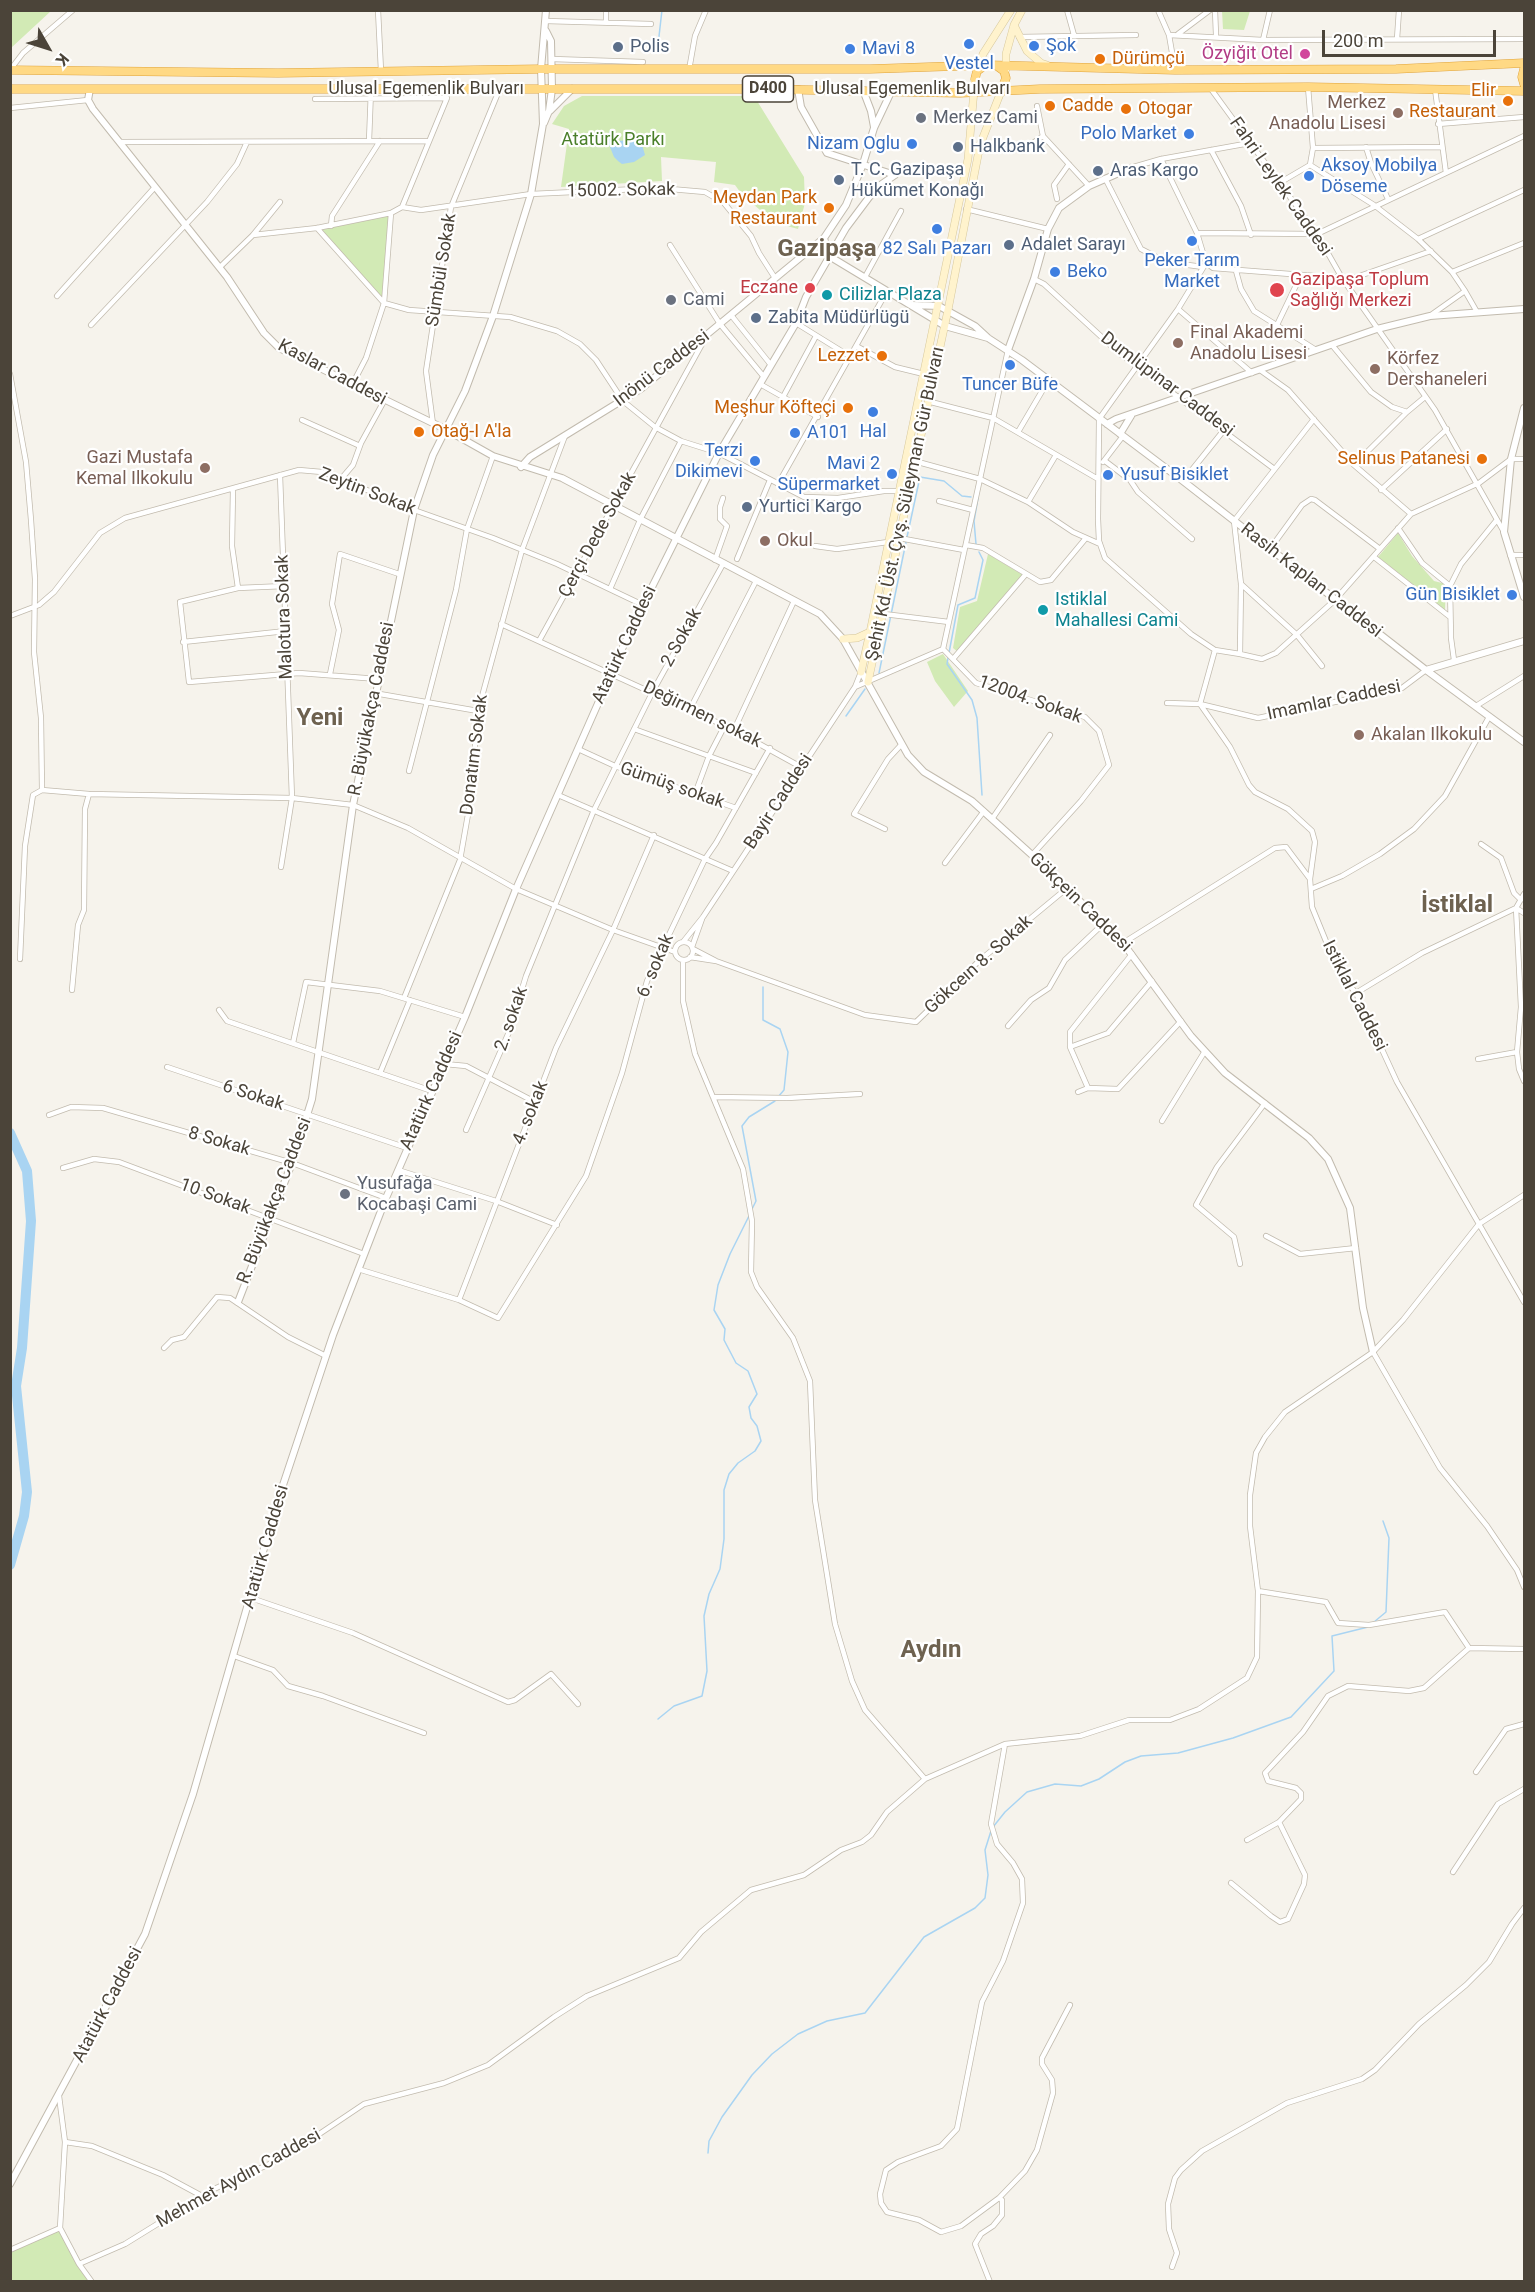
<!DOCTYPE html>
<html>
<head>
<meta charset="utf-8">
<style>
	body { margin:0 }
	#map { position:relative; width:1535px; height:2292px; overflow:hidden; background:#f6f3ec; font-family:Roboto,sans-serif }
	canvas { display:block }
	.frame { position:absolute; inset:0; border:12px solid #4b4439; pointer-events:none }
	.north { position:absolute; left:18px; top:18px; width:60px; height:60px; -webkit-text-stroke:4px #fff; paint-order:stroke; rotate:129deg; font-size:16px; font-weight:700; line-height:24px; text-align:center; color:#4b4439 }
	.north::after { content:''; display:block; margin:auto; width:21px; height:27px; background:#4b4439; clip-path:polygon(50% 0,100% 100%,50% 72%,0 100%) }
	.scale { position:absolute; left:1322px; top:30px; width:174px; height:27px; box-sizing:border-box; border:3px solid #4b4439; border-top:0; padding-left:8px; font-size:18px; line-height:21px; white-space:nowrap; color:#4b4439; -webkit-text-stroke:4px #fff; paint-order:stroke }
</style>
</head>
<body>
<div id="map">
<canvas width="1535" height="2292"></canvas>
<div class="frame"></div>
<div class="north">K</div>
<div class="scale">200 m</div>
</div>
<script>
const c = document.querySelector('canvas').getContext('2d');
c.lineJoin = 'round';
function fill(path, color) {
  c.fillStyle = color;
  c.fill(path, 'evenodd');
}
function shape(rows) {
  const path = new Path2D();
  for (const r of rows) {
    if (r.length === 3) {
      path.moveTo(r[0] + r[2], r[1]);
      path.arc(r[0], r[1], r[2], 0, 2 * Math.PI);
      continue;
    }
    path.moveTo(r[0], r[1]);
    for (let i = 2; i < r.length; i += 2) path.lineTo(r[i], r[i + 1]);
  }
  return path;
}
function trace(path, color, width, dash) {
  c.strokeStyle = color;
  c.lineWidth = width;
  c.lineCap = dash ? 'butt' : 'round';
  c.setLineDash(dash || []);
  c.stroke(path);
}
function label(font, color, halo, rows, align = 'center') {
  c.font = font + ' Roboto,sans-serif';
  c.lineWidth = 4.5;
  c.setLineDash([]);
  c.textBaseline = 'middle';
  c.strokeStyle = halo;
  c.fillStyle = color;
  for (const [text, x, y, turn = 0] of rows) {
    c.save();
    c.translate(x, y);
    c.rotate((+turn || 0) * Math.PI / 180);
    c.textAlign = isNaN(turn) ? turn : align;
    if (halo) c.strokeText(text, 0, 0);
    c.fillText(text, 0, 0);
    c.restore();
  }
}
const green = shape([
	[11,10,51,10,51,11,11,48],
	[1222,11,1250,11,1244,30,1223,29],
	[582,96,754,96,804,177,805,203,798,229,776,223,743,196,735,185,714,182,716,162,661,157,662,181,561,187,569,129,552,124,564,106],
	[391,213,384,303,317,228],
	[1398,533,1412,556,1434,581,1446,584,1445,610,1378,557],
	[988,554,1023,575,958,652,953,648,960,607,977,601],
	[943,654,968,691,954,707,935,681,927,662],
	[60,2228,92,2281,11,2281,10,2250]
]);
const water = shape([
	[610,131,619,141,636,139,641,141,645,155,634,162,622,164,618,161,614,157,606,137]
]);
const stream = shape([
	[658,45,662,10],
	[907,537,920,477,944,481,962,496,971,497],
	[976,544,974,521,978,498],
	[949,653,958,605,975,598,983,560,979,552],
	[948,658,947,664,972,700,977,718,982,795],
	[879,673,906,542],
	[846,716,865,689],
	[763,987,763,1020,780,1029,788,1052,784,1090,778,1097],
	[752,1209,756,1201,742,1126,749,1117,775,1101],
	[1374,1622,1386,1612,1389,1538,1383,1521],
	[658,1719,674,1706,702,1696,707,1671,704,1616,709,1594,720,1569,724,1539,724,1490,729,1474,738,1463,755,1451,761,1441,757,1426,751,1418,749,1407,757,1394,748,1371,736,1363,724,1340,725,1329,714,1310,718,1285,730,1254,749,1216],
	[993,1827,1005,1812,1027,1792,1055,1784,1081,1786,1099,1779,1125,1762,1141,1756,1178,1753,1233,1738,1291,1717,1334,1671,1332,1636,1368,1627],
	[708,2153,709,2141,722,2117,752,2075,772,2054,798,2034,827,2021,865,2013,924,1937,975,1908,985,1898,988,1875,985,1850,991,1831]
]);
const river = shape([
	[10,1133,27,1171,31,1221,22,1348,16,1386,27,1492,24,1516,10,1565]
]);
const minor = shape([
	[378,10,381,71],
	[1067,10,1074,35],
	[1158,10,1169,35,1175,70],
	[1215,10,1216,35],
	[546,21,651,24],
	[606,22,606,10],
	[1178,34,1210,10],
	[1169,35,1263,40,1524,39],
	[1019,37,1136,35],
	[1397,39,1399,10],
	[1263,40,1270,10],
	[552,59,643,62],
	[10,70,23,53,73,10],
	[689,70,695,36,706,10],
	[1308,87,1313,148,1310,165],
	[1211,89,1317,234,1342,278,1435,410,1504,532],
	[1435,89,1446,173],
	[315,99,447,98,402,207],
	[1037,106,1043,136,1089,186],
	[10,108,88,100],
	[1438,124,1524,117],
	[369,141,371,90],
	[120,142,429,141],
	[1366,147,1371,163,1388,199],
	[992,148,1013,150,1027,147,1043,136],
	[1313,148,1441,147],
	[1211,150,1241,206,1251,235],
	[1161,159,1197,233,1206,263,1213,268,1342,278],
	[1310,165,1374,205,1418,239,1452,272,1465,291],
	[1130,168,1161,159,1250,143],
	[1105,178,1141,249,1166,262,1203,267],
	[1281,182,1310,165],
	[1057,199,1054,185,1069,164],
	[966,209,1048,229],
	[331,226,332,216,380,141],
	[317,228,384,303],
	[1197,233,1317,234,1524,136],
	[253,235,317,228,391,213,402,207,421,210,531,194,659,188,705,192,724,203,751,236,759,253,775,278],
	[1418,239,1524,190],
	[670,245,720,324,764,377],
	[1206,263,1178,309,1099,419,1098,519,1099,541,1105,558,1191,634,1215,650],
	[220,267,253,235,280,202],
	[1236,271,1241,289,1254,311,1316,350],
	[1452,272,1524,243],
	[865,277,901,211],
	[1034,279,1044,284,1119,353,1273,468],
	[1345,281,1431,251],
	[57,296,155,187],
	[384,303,391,213],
	[1178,309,1252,373],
	[731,315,771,365],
	[1431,315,1465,291,1477,312],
	[796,323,851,357],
	[91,325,207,202,237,164,247,142],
	[1276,327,1301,275],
	[1332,345,1371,392,1392,407,1407,412,1425,397],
	[858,347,895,367,932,376],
	[1260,370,1288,390,1354,465,1411,514],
	[10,374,26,462,31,520,35,579,34,652,41,718,42,790],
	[760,384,783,397,816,336],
	[352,385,366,358,384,303,409,310,510,317,557,331,580,344,596,360,623,401,655,427,681,441,719,453,804,497,838,498,884,491,909,491],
	[783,397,818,417],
	[927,401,993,418,1098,479],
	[1314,419,1234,521,1241,584,1240,654,1215,650,1200,704,1258,718,1402,688,1426,670],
	[302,420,360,446],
	[433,424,426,371,451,207,500,88],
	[1018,432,1048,381],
	[907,459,980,479,1028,502,1073,532,1100,544],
	[1105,461,1130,480,1138,492,1192,539],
	[1103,462,1123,436],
	[1354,465,1407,412],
	[280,475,292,798,281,867],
	[341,479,353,465,361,443,384,401],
	[1183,481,1224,430],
	[778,484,887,291],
	[233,489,232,546,238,588],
	[1381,490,1447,429],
	[939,501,973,510],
	[1028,502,1056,455],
	[1398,528,1422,563,1450,586],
	[899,538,964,550],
	[966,545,983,548,1040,582,1051,580,1086,538],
	[815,546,837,549,888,542],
	[1380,549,1411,514,1479,483,1511,459,1524,459],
	[1510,555,1524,555],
	[1374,557,1450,617],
	[737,559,770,480],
	[715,560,727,526,720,519,720,507,723,498],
	[1241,584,1297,635,1322,666],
	[285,586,238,588,180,602,189,682,299,673,378,679],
	[610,589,641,518,681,441],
	[884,614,949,622],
	[10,616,39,605,54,592,100,533,125,518,299,470,322,472,341,479,414,510,493,538,557,564,643,605],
	[501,624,734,730,801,767],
	[539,641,707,335],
	[183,642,286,631],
	[943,649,1008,350],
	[1240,654,1262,659,1276,653,1335,600,1380,549,1315,500,1311,499,1302,505,1270,549],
	[953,659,1026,574],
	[1454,660,1451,638,1450,586,1461,564,1496,521],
	[330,674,339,630,332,604,340,554,399,574],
	[855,687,943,649,976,683,1085,717,1099,731,1109,765,1081,801,1032,855],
	[374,693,478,711],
	[1167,703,1200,704,1230,747,1249,785,1255,792,1288,809,1312,831,1315,842,1310,879,1312,907,1339,973,1356,993,1397,1082,1524,1302],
	[1476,706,1524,676],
	[690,709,756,581],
	[634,729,756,773],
	[734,730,794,601],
	[578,749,615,766,736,808],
	[409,771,456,590,467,529,493,456],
	[42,790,89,794,292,798,353,805,408,828,516,889,613,930,675,952],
	[695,794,709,756,725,725],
	[558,795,733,871],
	[992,819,1050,735],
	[885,829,854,814,888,759,901,745],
	[1481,844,1501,858,1514,893,1521,900],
	[945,863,984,811],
	[1311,889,1342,876,1380,854,1414,829,1445,796,1489,717],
	[1516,908,1521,1007,1517,1052,1519,1069,1524,1081],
	[1516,908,1524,913],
	[683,942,703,917,855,687,861,672],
	[684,951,9],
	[1123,943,1275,848,1286,847,1310,879],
	[692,947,702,919],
	[693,949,716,961,865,1015,916,1022,979,961,1066,889],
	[690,957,716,961],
	[20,959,25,846,33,795,42,790],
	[683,960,683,1001,695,1054,743,1169,752,1221,751,1272,757,1287,793,1338,810,1381,815,1500,835,1624,852,1681,865,1710,925,1779],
	[72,990,78,925,84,910,85,809,89,794],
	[1356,993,1422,953,1516,908,1524,894],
	[404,998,460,860,470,803,478,711,522,550,565,436],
	[219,1010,227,1021,432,1091],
	[1008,1026,1031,1000,1049,988,1065,960,1103,924],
	[293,1043,306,982,380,991,465,1017],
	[1070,1047,1108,1033,1152,981],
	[1478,1059,1517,1052],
	[445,1064,466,1066,535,1102],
	[167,1067,407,1148],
	[380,1073,410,1000],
	[1088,1088,1070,1047,1070,1032,1132,954],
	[1078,1092,1088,1088,1118,1089,1181,1021],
	[713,1097,787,1098,860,1094],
	[49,1115,71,1107,103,1108,292,1163,386,1198],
	[1162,1121,1205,1051],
	[466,1130,509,1032,526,976,594,810,653,691,723,564],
	[63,1168,94,1159,119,1162,364,1254],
	[398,1170,496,1201,557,1225],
	[1266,1236,1300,1254,1356,1248],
	[1240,1264,1234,1237,1196,1205,1217,1167,1265,1103],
	[358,1269,459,1300,498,1318,586,1176,622,1073,647,981,705,859,716,843,770,748],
	[459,1300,556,1048,613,930,654,835],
	[164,1348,172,1340,184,1337,217,1297,230,1298,288,1337,326,1356],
	[1373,1352,1440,1468,1487,1526,1517,1570,1524,1587],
	[1258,1591,1326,1602,1338,1623,1369,1625,1445,1612,1469,1648,1524,1649],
	[251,1598,353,1633,508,1702,515,1700,551,1674,578,1704],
	[234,1656,273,1670,288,1686,323,1696,424,1733],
	[1476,1772,1506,1729,1524,1724],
	[1247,1840,1279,1822,1301,1799,1301,1793,1296,1788,1268,1781,1265,1773,1303,1732,1328,1696,1348,1686,1409,1691,1424,1688,1469,1648],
	[1453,1872,1498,1804,1524,1789],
	[1231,1883,1271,1916,1280,1922,1288,1919,1304,1884,1305,1875,1279,1822],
	[59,2096,65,2142,60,2228,79,2264,125,2244,214,2189,285,2157,364,2104,444,2083,488,2065,554,2017,587,1996,679,1958,701,1932,751,1890,804,1875,841,1850,862,1842,871,1835,887,1812,925,1779,1005,1744,1080,1736,1129,1720,1170,1720,1199,1709,1247,1678,1257,1657,1258,1591,1250,1526,1250,1495,1256,1453,1265,1437,1285,1412,1373,1352,1403,1320,1479,1224,1524,1195],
	[65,2142,92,2146,163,2175,202,2196],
	[999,2198,1025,2171,1037,2150,1053,2093,1052,2080,1042,2064,1042,2058,1070,2005],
	[10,2250,60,2228],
	[79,2264,92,2282],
	[1172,2267,1177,2253,1169,2229,1168,2204,1175,2178,1181,2170,1202,2151,1287,2103,1362,2079,1375,2070,1419,2024,1466,1985,1489,1962,1512,1924,1524,1908],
	[990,2282,975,2244,981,2234,993,2226,1002,2215,1002,2200,999,2198,961,2226,941,2232,919,2220,887,2212,881,2203,880,2194,886,2170,898,2162,941,2146,957,2129,982,2002,1003,1961,1023,1903,1022,1879,1013,1863,997,1844,991,1824,1005,1744]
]);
const tertiary = shape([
	[90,89,88,100,93,109,227,277,264,333,279,348,445,429,493,456,562,478,820,614,843,639,908,755,924,772,972,801,1032,855,1123,943,1191,1036,1225,1073,1309,1138,1328,1159,1350,1208,1363,1308,1373,1352],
	[798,89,801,107,827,153,895,175],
	[863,90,871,111,874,127],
	[892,90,874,128,863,164,846,205,824,238,829,256,945,326,988,338],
	[550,111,572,89],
	[544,123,549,111,552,89,551,41,546,31],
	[912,305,939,306,975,326,988,338,1022,360,1183,481,1426,670,1524,742],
	[1008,350,1034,279,1048,229,1059,208,1089,186,1130,168],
	[1524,408,1511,459,1504,532,1524,597],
	[1107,424,1116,419,1377,329,1430,316,1524,309],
	[1120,434,1131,416],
	[521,467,530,457,642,388,824,238],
	[1426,670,1524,641],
	[238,1302,292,1163,312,1099,353,805,414,510,433,455,465,391,493,316,531,194,543,124,541,69,546,10],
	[10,2184,145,1934,193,1794,278,1500,333,1335,386,1198,465,1017,516,889,630,631,719,453,796,323,806,297,846,228,876,188,895,175]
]);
const secondary = shape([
	[1014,25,1027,51,1041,63,1047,65],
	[1006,69,1006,54,1014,25,1022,10],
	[977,70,983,54,1011,10],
	[843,639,857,638,870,632,968,159,975,79],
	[861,672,870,632],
	[868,682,948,310,980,145,1002,89]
]);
const trunk = shape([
	[984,66,977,71,975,79,979,87,985,91],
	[997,66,1004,71,1006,78,1003,86,997,91],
	[1524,69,1522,77,1524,84],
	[10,70,278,73,541,69,870,69,988,65,1175,70,1396,69,1524,63],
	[10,89,761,89,960,93,1040,89,1308,87,1524,91]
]);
const markers = [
	[969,44,6,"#3f7fe0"],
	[1034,46,6,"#3f7fe0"],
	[618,47,6,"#5c6f8a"],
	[850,49,6,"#3f7fe0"],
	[1305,54,6,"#d1479c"],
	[1100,59,6,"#e8710a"],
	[1508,101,6,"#e8710a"],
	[1050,106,6,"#e8710a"],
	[1126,109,6,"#e8710a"],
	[1398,113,6,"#8d6e63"],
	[921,118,6,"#6b7280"],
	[1189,134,6,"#3f7fe0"],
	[912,144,6,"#3f7fe0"],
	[958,147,6,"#5c6f8a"],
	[1098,171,6,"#5c6f8a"],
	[1309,176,6,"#3f7fe0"],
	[839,180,6,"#5c6f8a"],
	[829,208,6,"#e8710a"],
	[937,229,6,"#3f7fe0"],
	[1192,241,6,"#3f7fe0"],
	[1009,245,6,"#5c6f8a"],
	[1055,272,6,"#3f7fe0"],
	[810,288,6,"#e0444e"],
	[1277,290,8,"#e0444e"],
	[827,295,6,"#0f9aa8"],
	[671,300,6,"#6b7280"],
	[756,318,6,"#5c6f8a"],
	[1178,343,6,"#8d6e63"],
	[882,356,6,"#e8710a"],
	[1010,365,6,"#3f7fe0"],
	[1375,369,6,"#8d6e63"],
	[848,408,6,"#e8710a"],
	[873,412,6,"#3f7fe0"],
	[419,432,6,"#e8710a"],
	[795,433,6,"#3f7fe0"],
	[1482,459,6,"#e8710a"],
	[755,461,6,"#3f7fe0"],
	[205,468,6,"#8d6e63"],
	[892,474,6,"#3f7fe0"],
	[1108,475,6,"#3f7fe0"],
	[747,507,6,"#5c6f8a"],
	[765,541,6,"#8d6e63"],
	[1512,595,6,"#3f7fe0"],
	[1043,610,6,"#0f9aa8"],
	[1359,735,6,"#8d6e63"],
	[345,1194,6,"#6b7280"]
];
const shields = [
	[768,89,51]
];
const shieldNames = [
	["D400",768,89]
];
const shopNames = [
	["Şok",1046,46],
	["Mavi 8",862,49],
	["Vestel",969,64,"center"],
	["Polo Market",1177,134,"right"],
	["Nizam Oglu",900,144,"right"],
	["Aksoy Mobilya",1321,166],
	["Döseme",1321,187],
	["82 Salı Pazarı",937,249,"center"],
	["Peker Tarım",1192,261,"center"],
	["Market",1192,282,"center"],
	["Beko",1067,272],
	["Tuncer Büfe",1010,385,"center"],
	["Hal",873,432,"center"],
	["A101",807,433],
	["Terzi",743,451,"right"],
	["Dikimevi",743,472,"right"],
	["Mavi 2",880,464,"right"],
	["Süpermarket",880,485,"right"],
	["Yusuf Bisiklet",1120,475],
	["Gün Bisiklet",1500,595,"right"]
];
const serviceNames = [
	["Polis",630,47],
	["Halkbank",970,147],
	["T. C. Gazipaşa",851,170],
	["Hükümet Konağı",851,191],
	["Aras Kargo",1110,171],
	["Adalet Sarayı",1021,245],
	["Zabita Müdürlügü",768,318],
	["Yurtici Kargo",759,507]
];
const hotelNames = [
	["Özyiğit Otel",1293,54]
];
const foodNames = [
	["Dürümçü",1112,59,"left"],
	["Elir",1496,91],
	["Restaurant",1496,112],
	["Cadde",1062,106,"left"],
	["Otogar",1138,109,"left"],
	["Meydan Park",817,198],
	["Restaurant",817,219],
	["Lezzet",870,356],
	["Meşhur Köfteçi",836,408],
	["Otağ-I A'la",431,432,"left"],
	["Selinus Patanesi",1470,459]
];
const streetNames = [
	["Ulusal Egemenlik Bulvarı",426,89],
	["Ulusal Egemenlik Bulvarı",912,89],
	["Fahri Leylek Caddesi",1280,187,55],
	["15002. Sokak",621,191,-1],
	["Sümbül Sokak",442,270,-81],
	["Inönü Caddesi",662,369,-37],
	["Kaslar Caddesi",332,373,28],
	["Dumlüpinar Caddesi",1167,385,37],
	["Zeytin Sokak",367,492,21],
	["Şehit Kd. Üst. Çvş. Süleyman Gür Bulvarı",906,504,-78],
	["Çerçi Dede Sokak",598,535,-61],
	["Rasih Kaplan Caddesi",1311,581,38],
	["Malotura Sokak",285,617,-92],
	["2 Sokak",682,638,-61],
	["Atatürk Caddesi",625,645,-65],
	["12004. Sokak",1030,700,20],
	["Imamlar Caddesi",1334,701,-12],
	["R. Büyükakça Caddesi",372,709,-79],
	["Değirmen sokak",702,715,26],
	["Donatım Sokak",475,755,-83],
	["Gümüş sokak",672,786,19],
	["Bayir Caddesi",779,802,-57],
	["Gökçein Caddesi",1080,903,44],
	["Gökceın 8. Sokak",979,965,-42],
	["6. sokak",656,966,-67],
	["Istiklal Caddesi",1354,996,63],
	["2. sokak",512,1019,-71],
	["Atatürk Caddesi",432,1091,-66],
	["6 Sokak",253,1096,18],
	["4. sokak",531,1113,-68],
	["8 Sokak",219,1142,16],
	["10 Sokak",215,1197,20],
	["R. Büyükakça Caddesi",275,1201,-69],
	["Atatürk Caddesi",266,1547,-74],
	["Atatürk Caddesi",108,2005,-62],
	["Mehmet Aydın Caddesi",239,2179,-29]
];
const educationNames = [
	["Merkez",1386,103,"right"],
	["Anadolu Lisesi",1386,124,"right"],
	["Final Akademi",1190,333],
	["Anadolu Lisesi",1190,354],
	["Körfez",1387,359],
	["Dershaneleri",1387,380],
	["Gazi Mustafa",193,458,"right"],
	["Kemal Ilkokulu",193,479,"right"],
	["Okul",777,541],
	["Akalan Ilkokulu",1371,735]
];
const worshipNames = [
	["Merkez Cami",933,118],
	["Cami",683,300],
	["Yusufağa",357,1184],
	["Kocabaşi Cami",357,1205]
];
const parkNames = [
	["Atatürk Parkı",613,140]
];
const healthNames = [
	["Gazipaşa Toplum",1290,280],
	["Sağlığı Merkezi",1290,301],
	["Eczane",798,288,"right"]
];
const cultureNames = [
	["Cilizlar Plaza",839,295],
	["Istiklal",1055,600],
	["Mahallesi Cami",1055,621]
];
const districtNames = [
	["Gazipaşa",827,250],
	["Yeni",320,719],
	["İstiklal",1457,906],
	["Aydın",931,1651]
];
fill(green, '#d2eab5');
fill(water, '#a9d4f2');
trace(stream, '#a9d4f2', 1.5);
trace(river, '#a9d4f2', 10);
trace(minor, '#c2bbae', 6);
trace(tertiary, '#c2bbae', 8);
trace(secondary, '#d6c79b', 8);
trace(trunk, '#e0a43c', 9);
trace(minor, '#fff', 4.5);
trace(tertiary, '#fff', 6);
trace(secondary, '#fff3cd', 7);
trace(trunk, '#ffd985', 8);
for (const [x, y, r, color] of markers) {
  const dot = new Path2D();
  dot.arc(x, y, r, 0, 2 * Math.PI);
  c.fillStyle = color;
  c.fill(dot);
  trace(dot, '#fff', 2);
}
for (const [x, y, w] of shields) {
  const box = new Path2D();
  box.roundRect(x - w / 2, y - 13, w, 26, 4.5);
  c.fillStyle = '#fff';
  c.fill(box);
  trace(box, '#4b4439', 1.5);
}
label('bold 16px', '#4b4439', null, shieldNames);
label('18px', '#366cbe', '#fff', shopNames, 'left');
label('18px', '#4e5e75', '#fff', serviceNames, 'left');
label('18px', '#b23c85', '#fff', hotelNames, 'right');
label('18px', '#c56008', '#fff', foodNames, 'right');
label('18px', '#4b4439', '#fff', streetNames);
label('18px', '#785e54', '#fff', educationNames, 'left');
label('18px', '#5b616d', '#fff', worshipNames, 'left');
label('18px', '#4a7f2a', '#fff', parkNames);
label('18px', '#be3a42', '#fff', healthNames, 'left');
label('18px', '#0d838f', '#fff', cultureNames, 'left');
label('bold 24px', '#6e6250', '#fff', districtNames);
</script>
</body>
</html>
